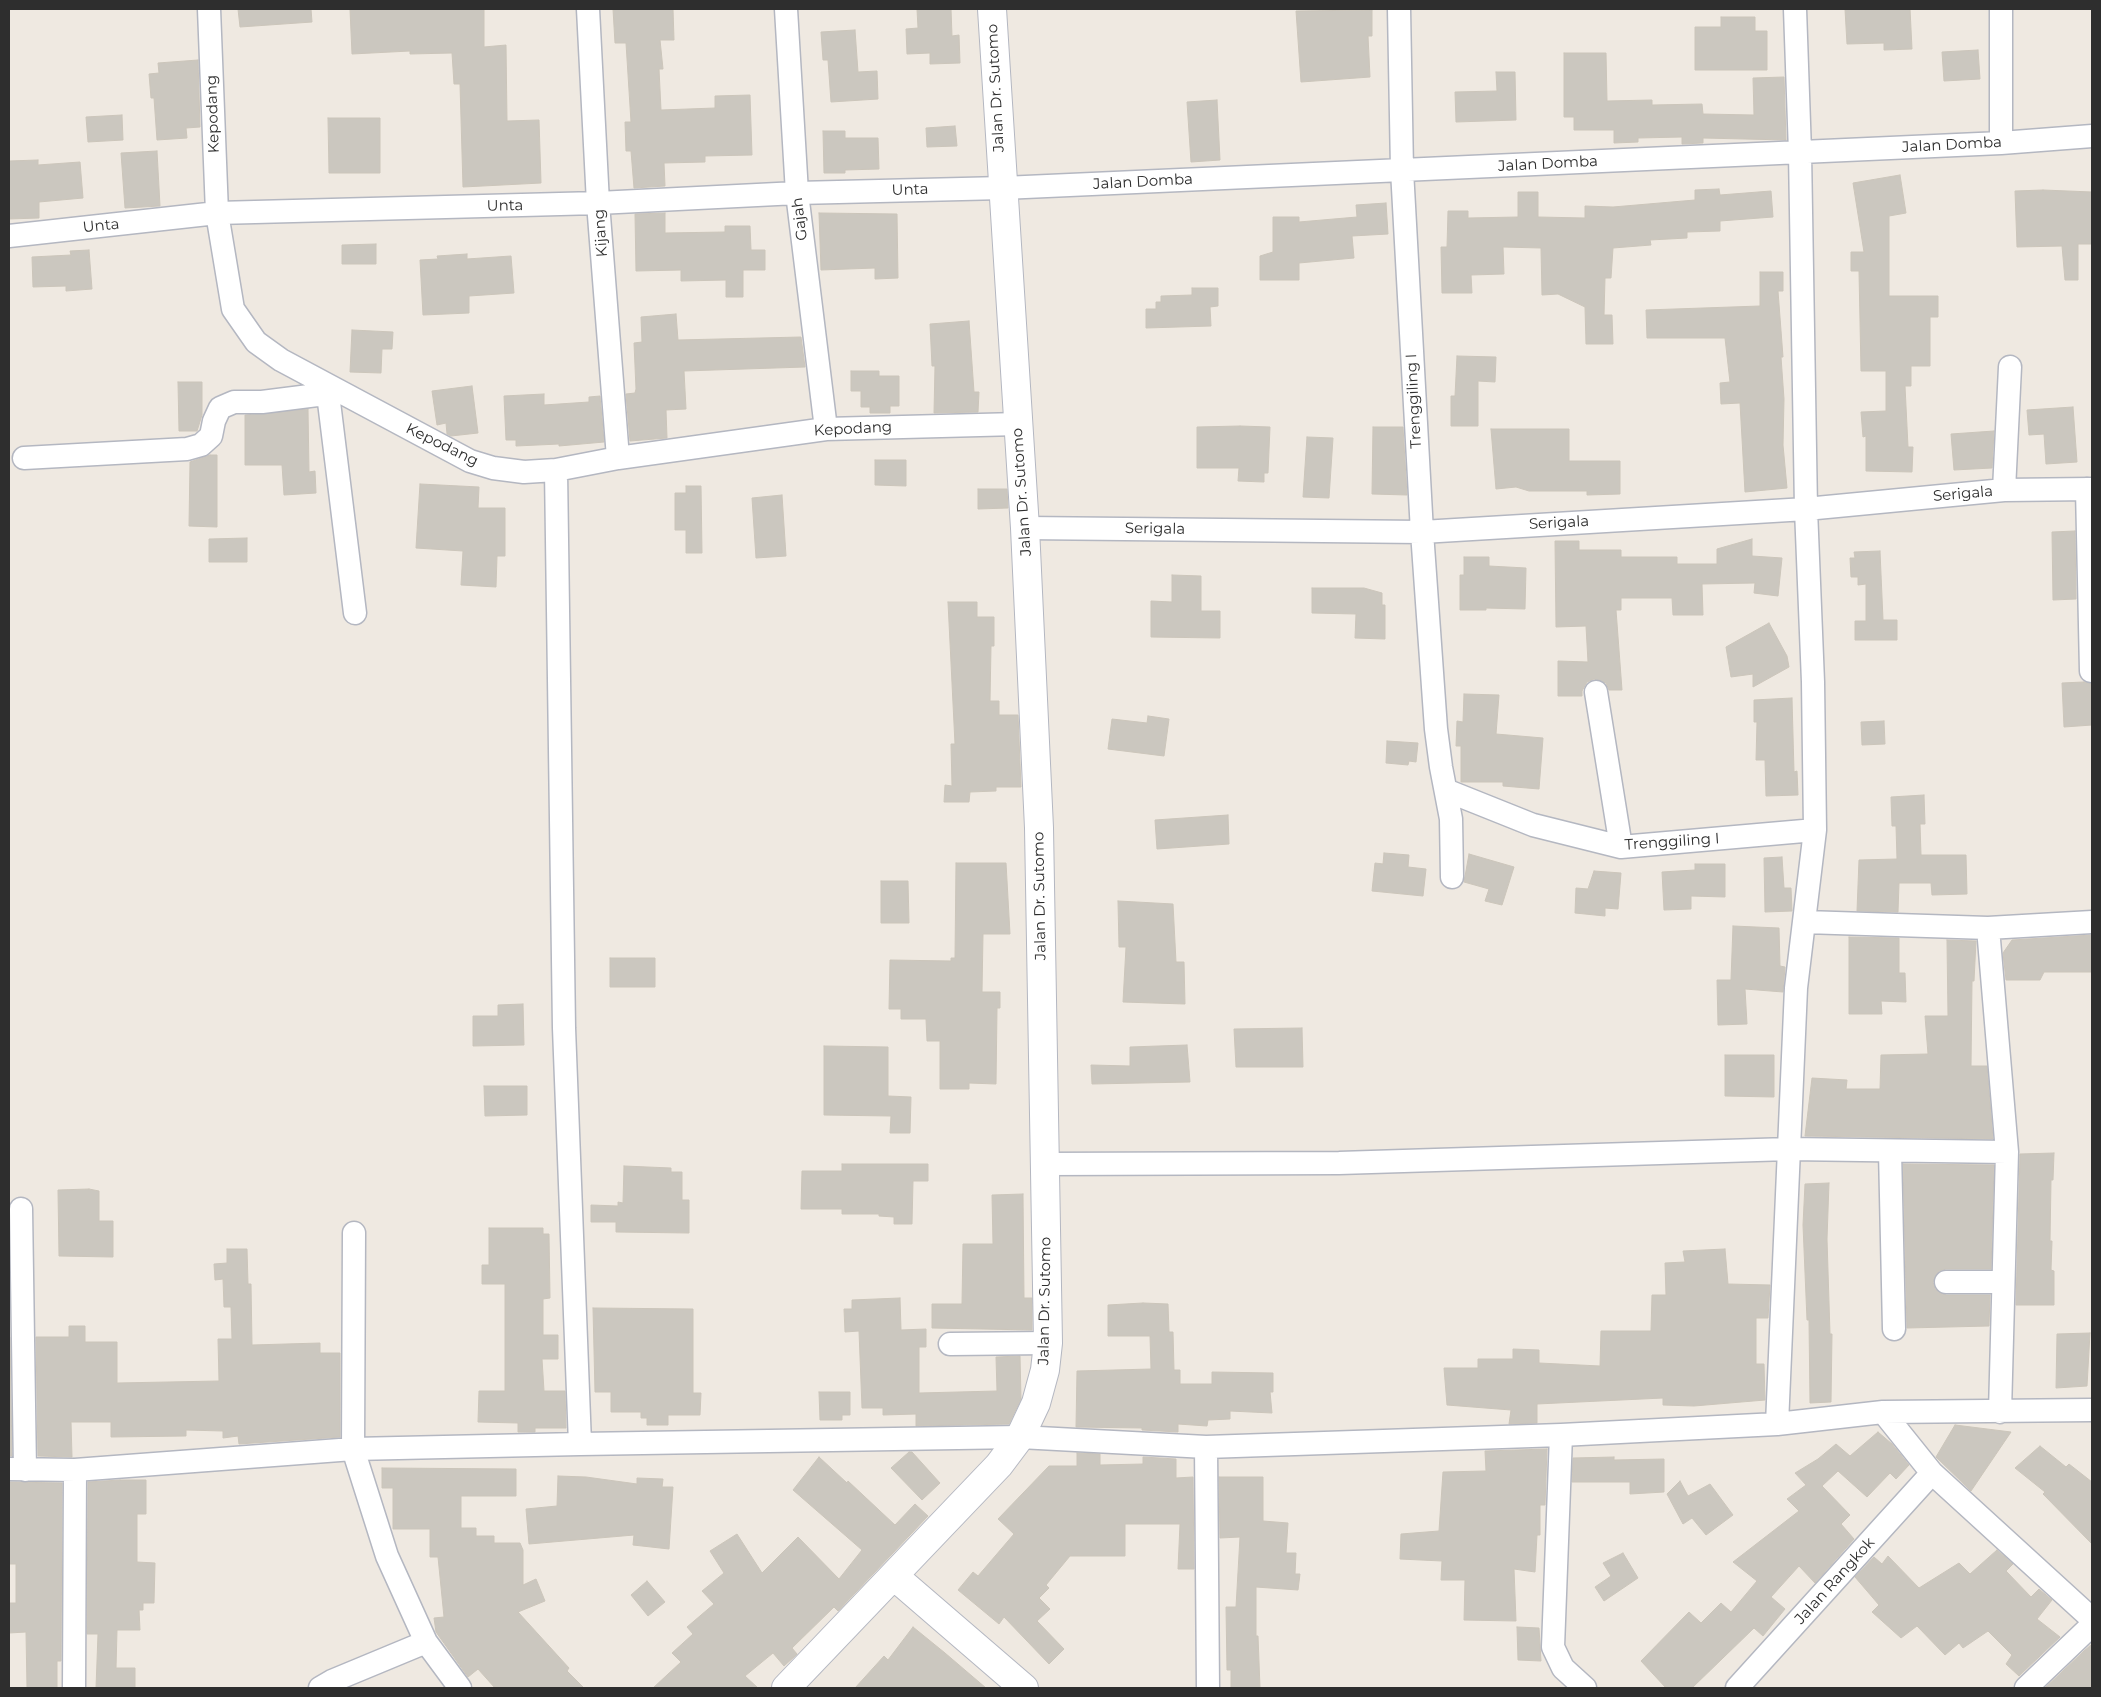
<!DOCTYPE html>
<html>
<head>
<meta charset="utf-8">
<style>
	body { margin:0 }
	#map { position:relative; width:2101px; height:1697px; overflow:hidden; background:#efe9e1; font-family:Montserrat,sans-serif }
	canvas { display:block }
	.frame { position:absolute; inset:0; border:10px solid #2e2e2e; pointer-events:none }
</style>
</head>
<body>
<div id="map">
<canvas width="2101" height="1697"></canvas>
<div class="frame"></div>
</div>
<script>
const c = document.querySelector('canvas').getContext('2d');
c.lineJoin = 'round';
function fill(path, color) {
  c.fillStyle = color;
  c.fill(path, 'evenodd');
}
function shape(rows) {
  const path = new Path2D();
  for (const r of rows) {
    path.moveTo(r[0], r[1]);
    for (let i = 2; i < r.length; i += 2) path.lineTo(r[i], r[i + 1]);
  }
  return path;
}
function trace(path, color, width, dash) {
  c.strokeStyle = color;
  c.lineWidth = width;
  c.lineCap = dash ? 'butt' : 'round';
  c.setLineDash(dash || []);
  c.stroke(path);
}
function label(font, color, halo, rows, align = 'center') {
  c.font = font + ' Montserrat,sans-serif';
  c.lineWidth = 4;
  c.setLineDash([]);
  c.textBaseline = 'middle';
  c.strokeStyle = halo;
  c.fillStyle = color;
  for (const [text, x, y, turn = 0] of rows) {
    c.save();
    c.translate(x, y);
    c.rotate((+turn || 0) * Math.PI / 180);
    c.textAlign = isNaN(turn) ? turn : align;
    if (halo) c.strokeText(text, 0, 0);
    c.fillText(text, 0, 0);
    c.restore();
  }
}
const building = shape([
	[238,9,311,9,312,22,240,27,238,9],
	[350,9,484,9,484,47,506,45,507,121,539,120,541,183,463,187,460,84,454,84,452,53,410,54,410,51,352,54,350,9],
	[613,9,673,9,674,40,660,40,663,69,659,69,661,110,715,108,715,96,750,95,752,155,705,156,705,162,664,163,665,186,634,188,631,151,626,151,625,122,631,122,626,43,615,43,613,9],
	[917,9,951,9,952,36,959,35,960,63,930,64,930,53,907,54,906,29,918,28,917,9],
	[1845,9,1910,9,1912,49,1884,50,1884,43,1847,44,1845,9],
	[1372,10,1372,36,1368,36,1370,77,1301,82,1296,11,1372,10],
	[1721,17,1755,17,1755,31,1767,31,1767,70,1695,70,1695,27,1721,27,1721,17],
	[855,30,858,72,877,71,878,99,831,102,828,60,823,60,821,32,855,30],
	[1978,50,1980,79,1944,81,1942,52,1978,50],
	[1564,53,1606,53,1607,101,1652,100,1652,105,1702,104,1703,114,1754,115,1753,78,1784,77,1786,140,1703,138,1703,143,1682,144,1682,137,1638,138,1638,142,1614,143,1614,130,1574,130,1574,117,1564,117,1564,53],
	[198,60,200,127,186,128,187,138,157,140,154,98,151,98,149,74,159,73,158,63,198,60],
	[1496,72,1515,72,1516,120,1456,122,1455,92,1497,91,1496,72],
	[1217,100,1220,160,1191,162,1187,102,1217,100],
	[122,115,123,140,88,142,86,117,122,115],
	[328,118,380,118,380,173,329,173,328,118],
	[955,126,957,146,927,147,926,128,955,126],
	[823,131,845,131,845,138,878,138,879,169,845,170,845,173,824,173,823,131],
	[157,151,160,206,125,208,121,153,157,151],
	[38,160,38,165,80,162,83,198,39,202,39,218,9,219,9,161,38,160],
	[1900,175,1906,213,1889,216,1889,296,1938,296,1938,317,1930,317,1930,366,1911,366,1911,386,1905,386,1908,447,1913,447,1912,472,1866,471,1866,436,1863,437,1861,412,1886,411,1886,371,1861,371,1859,271,1851,271,1851,252,1864,252,1853,183,1900,175],
	[1719,189,1720,195,1771,191,1773,217,1720,221,1720,231,1687,232,1687,238,1650,240,1651,245,1613,248,1611,278,1605,278,1604,315,1612,315,1613,344,1586,344,1585,307,1558,294,1542,295,1541,248,1503,247,1504,274,1471,275,1472,293,1442,293,1441,247,1447,247,1448,211,1468,211,1468,218,1518,217,1518,192,1538,192,1538,217,1585,218,1585,206,1613,207,1695,200,1695,190,1719,189],
	[2043,190,2092,192,2092,244,2078,244,2078,280,2065,280,2062,246,2017,247,2015,191,2043,190],
	[1386,203,1388,234,1352,236,1354,258,1299,263,1299,280,1260,280,1260,256,1273,252,1273,217,1299,217,1299,222,1357,217,1356,205,1386,203],
	[665,213,665,233,725,232,725,226,750,226,751,250,765,250,765,270,743,270,743,297,726,297,726,280,681,281,681,270,636,271,635,214,665,213],
	[819,213,897,214,898,278,875,279,875,268,821,270,819,213],
	[376,244,376,264,342,264,342,245,376,244],
	[89,250,92,289,66,291,66,286,33,287,32,257,71,255,70,251,89,250],
	[467,254,467,259,511,256,514,293,469,296,469,313,423,315,420,260,438,259,437,256,467,254],
	[1760,272,1783,272,1783,291,1778,291,1783,357,1781,357,1784,399,1783,445,1787,488,1745,492,1740,403,1721,404,1720,383,1730,382,1725,338,1647,338,1646,310,1760,306,1760,272],
	[1192,288,1218,288,1218,306,1210,307,1211,326,1146,328,1146,309,1156,309,1156,302,1161,302,1161,296,1192,295,1192,288],
	[676,314,678,340,801,337,805,367,684,371,686,409,666,410,667,438,630,441,626,394,635,393,636,389,634,343,642,342,641,317,676,314],
	[969,321,974,392,979,392,978,412,934,413,935,366,932,366,930,324,969,321],
	[352,330,393,332,392,349,382,349,381,373,350,372,352,330],
	[1457,356,1496,357,1495,382,1478,381,1478,426,1451,426,1451,396,1455,396,1457,356],
	[851,371,879,371,879,376,899,376,899,406,890,406,890,413,870,413,870,407,861,407,861,391,851,391,851,371],
	[178,382,202,382,202,415,197,431,179,431,178,382],
	[472,386,478,433,451,436,447,434,446,423,437,425,432,391,472,386],
	[544,394,544,405,589,402,589,397,600,396,604,442,559,446,559,444,516,446,516,440,506,440,504,396,544,394],
	[2073,407,2077,462,2046,464,2044,434,2029,435,2027,410,2073,407],
	[308,409,309,472,315,471,316,493,284,495,282,465,245,465,245,415,308,409],
	[1240,426,1270,427,1268,473,1264,473,1264,482,1238,481,1239,468,1197,468,1197,427,1240,426],
	[1373,427,1403,427,1407,495,1372,494,1373,427],
	[1491,429,1569,429,1569,461,1620,461,1620,494,1587,495,1587,491,1529,491,1516,487,1496,489,1491,429],
	[1994,431,1992,468,1954,470,1951,434,1994,431],
	[1307,437,1333,438,1329,498,1303,497,1307,437],
	[210,455,217,455,217,527,189,526,190,462,210,455],
	[875,460,906,460,906,486,875,485,875,460],
	[420,484,479,487,478,508,505,508,505,556,497,556,496,587,461,585,463,551,416,548,420,484],
	[686,486,701,486,702,553,686,553,686,530,675,530,675,493,686,493,686,486],
	[978,489,1007,489,1008,508,978,509,978,489],
	[782,495,786,556,756,558,752,498,782,495],
	[2075,531,2076,599,2053,600,2052,532,2075,531],
	[247,538,247,562,209,562,209,539,247,538],
	[1752,539,1752,556,1782,558,1778,596,1754,593,1755,583,1702,584,1703,615,1673,615,1672,598,1621,598,1621,610,1616,610,1622,690,1609,690,1606,683,1594,679,1587,682,1582,691,1582,696,1558,696,1558,661,1588,662,1586,626,1556,627,1555,541,1579,541,1579,550,1621,550,1621,557,1677,557,1677,564,1717,564,1717,549,1752,539],
	[1880,551,1883,620,1897,620,1897,640,1855,640,1855,621,1866,621,1866,584,1858,585,1858,577,1851,577,1850,558,1855,558,1854,552,1880,551],
	[1464,557,1489,557,1489,566,1526,568,1525,609,1486,608,1486,610,1460,610,1460,575,1464,575,1464,557],
	[1172,575,1201,576,1201,611,1220,611,1220,638,1151,637,1151,601,1172,602,1172,575],
	[1312,588,1364,588,1382,593,1382,605,1385,605,1385,639,1355,638,1356,614,1312,613,1312,588],
	[948,602,977,602,977,617,994,617,994,646,991,646,990,701,999,701,999,715,1018,715,1021,787,996,787,996,791,970,792,969,802,944,802,945,785,952,786,951,744,955,744,948,602],
	[1769,623,1787,656,1789,667,1753,687,1753,674,1731,677,1726,647,1769,623],
	[2084,682,2092,684,2092,725,2064,727,2062,683,2084,682],
	[1464,694,1499,695,1496,734,1543,738,1539,789,1503,786,1503,782,1461,782,1461,746,1456,746,1457,721,1463,722,1464,694],
	[1792,698,1794,772,1797,771,1798,795,1766,796,1765,760,1756,760,1757,722,1754,722,1754,700,1792,698],
	[1148,716,1169,719,1164,756,1108,749,1112,719,1147,723,1148,716],
	[1884,721,1885,744,1862,745,1861,722,1884,721],
	[1387,741,1418,743,1416,762,1409,761,1408,765,1386,763,1387,741],
	[1924,795,1925,824,1920,824,1921,855,1966,855,1967,894,1932,895,1931,883,1899,883,1898,912,1857,911,1859,860,1897,859,1896,826,1892,826,1891,797,1924,795],
	[1228,815,1229,844,1157,849,1155,820,1228,815],
	[1384,853,1409,855,1408,867,1426,869,1423,896,1372,891,1375,863,1383,864,1384,853],
	[1469,854,1514,867,1502,905,1485,901,1489,889,1464,882,1469,854],
	[1782,857,1784,888,1791,888,1792,911,1765,912,1764,858,1782,857],
	[956,863,1006,863,1010,934,983,934,982,992,1000,992,1000,1008,997,1008,996,1084,969,1083,969,1089,940,1089,940,1041,927,1041,926,1019,901,1019,901,1009,889,1009,890,960,951,961,951,958,955,958,956,863],
	[1695,864,1725,864,1725,897,1691,896,1691,909,1664,910,1662,872,1695,870,1695,864],
	[1594,871,1621,873,1618,909,1605,908,1605,916,1575,913,1576,888,1588,889,1594,871],
	[881,881,908,881,909,923,881,923,881,881],
	[1118,901,1173,904,1176,962,1184,962,1185,1004,1123,1002,1126,947,1119,947,1118,901],
	[1733,926,1779,928,1780,966,1785,967,1783,992,1745,989,1747,1024,1718,1025,1717,980,1731,980,1733,926],
	[2092,935,2092,972,2044,972,2040,980,2006,980,2003,953,2012,940,2092,935],
	[1849,937,1899,938,1899,973,1905,973,1906,1002,1881,1001,1882,1014,1849,1014,1849,937],
	[1947,940,1976,941,1974,981,1972,981,1971,1066,1987,1066,1993,1139,1805,1136,1812,1078,1847,1080,1846,1089,1880,1089,1881,1055,1928,1054,1925,1016,1948,1016,1947,940],
	[610,958,655,958,655,987,610,987,610,958],
	[523,1004,524,1045,473,1046,473,1016,498,1016,498,1005,523,1004],
	[1302,1028,1303,1067,1236,1067,1234,1029,1302,1028],
	[1187,1045,1190,1082,1092,1084,1091,1065,1130,1066,1130,1047,1187,1045],
	[824,1046,888,1047,888,1096,911,1097,910,1133,890,1133,891,1116,824,1115,824,1046],
	[1725,1055,1774,1055,1774,1097,1725,1096,1725,1055],
	[484,1086,527,1086,527,1115,485,1116,484,1086],
	[2054,1153,2053,1180,2051,1180,2050,1241,2052,1241,2051,1270,2054,1271,2054,1305,2016,1305,2020,1154,2054,1153],
	[842,1164,928,1164,928,1181,913,1181,912,1224,894,1224,894,1217,879,1216,879,1214,842,1214,842,1209,801,1209,802,1171,842,1171,842,1164],
	[1903,1164,1994,1165,1991,1269,1946,1269,1939,1271,1933,1282,1935,1289,1946,1295,1990,1295,1989,1326,1907,1328,1903,1164],
	[624,1166,671,1168,671,1172,682,1172,682,1200,689,1200,689,1233,616,1232,616,1222,591,1222,591,1205,618,1206,618,1202,623,1203,624,1166],
	[1829,1183,1827,1239,1830,1334,1832,1334,1831,1402,1810,1403,1809,1320,1807,1320,1803,1225,1805,1184,1829,1183],
	[89,1189,99,1191,99,1221,113,1221,113,1257,59,1256,58,1190,89,1189],
	[1023,1194,1024,1298,1032,1298,1032,1330,932,1328,932,1304,962,1304,963,1244,993,1244,992,1195,1023,1194],
	[489,1228,543,1228,543,1234,549,1234,550,1298,543,1299,543,1335,558,1335,558,1359,542,1359,544,1391,565,1391,566,1428,535,1428,535,1432,518,1432,518,1423,478,1422,479,1391,505,1391,505,1284,482,1284,482,1265,489,1265,489,1228],
	[227,1249,247,1249,248,1284,251,1284,252,1345,320,1343,320,1353,340,1353,340,1437,239,1444,238,1436,223,1438,223,1431,186,1430,186,1436,111,1437,111,1422,71,1422,72,1457,38,1456,36,1337,69,1337,69,1326,85,1326,85,1342,117,1342,117,1383,219,1381,218,1339,232,1339,231,1307,224,1307,223,1279,215,1280,214,1264,227,1263,227,1249],
	[1725,1249,1728,1284,1770,1285,1768,1318,1756,1318,1756,1364,1764,1364,1765,1400,1694,1406,1663,1405,1663,1398,1537,1404,1537,1423,1509,1424,1511,1410,1447,1405,1444,1368,1478,1368,1478,1359,1513,1359,1513,1349,1539,1350,1539,1363,1600,1366,1601,1331,1651,1331,1652,1295,1666,1295,1665,1263,1685,1262,1683,1251,1725,1249],
	[900,1298,901,1330,926,1329,926,1347,919,1347,919,1393,997,1391,996,1357,1020,1356,1021,1399,1009,1424,916,1426,916,1414,883,1415,883,1408,862,1408,859,1331,845,1332,844,1309,852,1309,852,1300,900,1298],
	[1143,1303,1168,1304,1169,1332,1173,1332,1174,1370,1180,1370,1180,1384,1212,1384,1212,1372,1273,1373,1273,1392,1270,1392,1272,1413,1230,1411,1230,1419,1208,1420,1207,1426,1178,1424,1178,1432,1142,1430,1142,1428,1076,1427,1077,1371,1151,1369,1150,1336,1108,1336,1108,1305,1143,1303],
	[593,1308,693,1309,693,1393,701,1393,700,1415,668,1415,668,1425,647,1425,647,1418,641,1418,641,1412,611,1412,611,1392,595,1392,593,1308],
	[2090,1333,2087,1386,2056,1388,2057,1334,2090,1333],
	[9,1337,10,1337,12,1456,9,1456,9,1337],
	[819,1392,850,1392,850,1415,842,1415,842,1420,820,1420,819,1392],
	[1955,1425,2011,1432,1971,1491,1936,1457,1955,1425],
	[1878,1432,1892,1444,1909,1465,1896,1479,1890,1473,1867,1497,1838,1471,1822,1486,1850,1515,1841,1524,1854,1539,1815,1583,1799,1566,1771,1597,1785,1609,1763,1636,1754,1628,1692,1688,1666,1688,1641,1661,1689,1612,1701,1623,1721,1603,1731,1612,1757,1581,1733,1562,1799,1511,1787,1499,1806,1485,1795,1473,1818,1459,1836,1444,1850,1456,1878,1432],
	[2040,1446,2066,1467,2069,1464,2092,1482,2092,1544,2043,1494,2045,1492,2015,1468,2040,1446],
	[1547,1449,1545,1505,1540,1505,1540,1535,1537,1535,1535,1572,1514,1569,1516,1621,1464,1620,1465,1580,1441,1580,1442,1561,1400,1559,1401,1534,1439,1531,1443,1472,1486,1471,1485,1451,1547,1449],
	[909,1452,912,1452,940,1483,922,1500,891,1468,909,1452],
	[1077,1453,1100,1454,1100,1465,1143,1464,1143,1457,1176,1459,1176,1478,1193,1477,1194,1569,1178,1569,1180,1524,1125,1524,1125,1556,1070,1556,1046,1585,1049,1588,1039,1598,1050,1609,1037,1621,1064,1649,1049,1664,1004,1617,999,1624,958,1590,973,1572,978,1576,1014,1534,998,1519,1049,1466,1077,1466,1077,1453],
	[819,1457,847,1483,848,1481,895,1525,915,1504,928,1516,838,1611,834,1607,792,1648,797,1654,794,1657,784,1666,773,1653,745,1676,758,1688,653,1688,681,1662,672,1653,693,1634,687,1627,714,1604,702,1591,724,1573,710,1551,737,1534,762,1573,798,1537,839,1579,862,1550,793,1490,819,1457],
	[1614,1457,1614,1460,1664,1459,1664,1492,1630,1494,1630,1482,1572,1482,1573,1458,1614,1457],
	[382,1468,516,1469,516,1496,461,1496,461,1528,476,1528,476,1536,494,1536,494,1543,520,1543,523,1550,523,1585,536,1579,545,1601,518,1612,569,1668,567,1671,584,1688,495,1688,478,1669,468,1677,436,1632,434,1618,444,1617,438,1557,430,1557,430,1529,393,1529,393,1488,382,1488,382,1468],
	[558,1476,586,1477,637,1484,637,1478,663,1479,662,1487,673,1487,669,1549,633,1545,634,1535,529,1544,526,1509,557,1506,558,1476],
	[1219,1477,1263,1477,1263,1521,1288,1523,1286,1553,1296,1553,1295,1574,1300,1574,1298,1590,1256,1587,1256,1636,1258,1636,1260,1688,1231,1688,1231,1670,1227,1670,1226,1607,1236,1607,1240,1537,1220,1538,1219,1477],
	[120,1480,146,1480,146,1514,137,1514,137,1562,155,1563,154,1603,143,1603,143,1610,139,1610,140,1630,117,1630,116,1668,135,1668,135,1688,96,1688,98,1634,87,1634,88,1482,120,1480],
	[1680,1481,1688,1496,1710,1484,1733,1515,1706,1535,1692,1518,1683,1524,1667,1494,1680,1481],
	[9,1482,62,1483,61,1661,57,1661,57,1688,27,1688,26,1632,9,1633,9,1603,16,1603,16,1564,9,1564,9,1482],
	[1997,1550,2013,1564,2006,1571,2031,1597,2039,1589,2052,1600,2037,1619,2060,1637,2019,1676,2006,1664,2012,1655,1988,1631,1963,1648,1959,1643,1945,1655,1917,1626,1901,1638,1872,1612,1879,1605,1855,1577,1874,1557,1882,1564,1888,1556,1919,1588,1959,1563,1970,1574,1997,1550],
	[1623,1553,1638,1578,1604,1601,1595,1587,1611,1576,1603,1563,1623,1553],
	[647,1581,665,1602,648,1616,631,1595,647,1581],
	[913,1627,945,1653,986,1688,855,1688,884,1656,888,1660,913,1627],
	[1517,1627,1539,1628,1541,1661,1518,1660,1517,1627],
	[2092,1644,2092,1688,2045,1688,2084,1651,2092,1644]
]);
const minor = shape([
	[209,9,217,213,233,309,256,342,281,360,470,461,493,468,524,472,556,470,618,458,826,429,1018,424],
	[588,9,598,203,618,458],
	[786,9,797,193,826,429],
	[1399,9,1402,170,1422,532,1436,729,1441,767,1451,819,1452,877],
	[2001,9,2001,143],
	[9,236,217,213,598,203,797,193,1003,188,2001,143,2092,136],
	[328,394,355,613],
	[24,458,187,449,201,445,211,436,214,421,220,408,234,402,262,402,341,392],
	[556,470,564,1028,580,1444],
	[2087,489,2091,671],
	[2004,490,2010,367],
	[1025,528,1422,532,1806,509,2004,490,2092,489],
	[1596,692,1621,847],
	[1448,791,1533,825,1621,847,1815,830],
	[1805,922,1988,928,2092,922],
	[1988,928,2007,1152,2000,1412],
	[1890,1151,1894,1329],
	[1045,1164,1339,1163,1789,1149,2007,1152],
	[21,1209,25,1470],
	[354,1233,353,1449,387,1556,426,1642,460,1688],
	[1946,1282,2003,1282],
	[950,1344,1048,1343],
	[1883,1412,2092,1410],
	[1777,1424,1796,988,1815,830,1813,682,1806,509,1800,152,1795,9],
	[1561,1435,1553,1647,1563,1668,1585,1688],
	[1206,1447,1208,1688],
	[9,1469,75,1470,353,1449,580,1444,1020,1437,1206,1447,1561,1435,1777,1424,1883,1412,1932,1473,2092,1619],
	[74,1688,75,1470],
	[320,1688,332,1681,426,1642],
	[1737,1688,1932,1473],
	[2026,1688,2092,1625]
]);
const tertiary = shape([
	[894,1576,1024,1688],
	[786,1688,999,1465,1020,1437,1036,1403,1045,1370,1048,1343,1039,828,1025,528,992,9]
]);
const streetNames = [
	["Jalan Dr. Sutomo",996,88,-93],
	["Kepodang",213,114,-92],
	["Jalan Domba",1952,145,-3],
	["Jalan Domba",1548,164,-3],
	["Jalan Domba",1143,182,-3],
	["Unta",910,190,-2],
	["Unta",505,206,-1],
	["Gajah",800,219,-97],
	["Unta",101,226,-6],
	["Kijang",601,233,-94],
	["Trenggiling I",1414,401,-93],
	["Kepodang",853,429,-3],
	["Kepodang",442,445,26],
	["Jalan Dr. Sutomo",1022,492,-94],
	["Serigala",1963,494,-5],
	["Serigala",1559,523,-3],
	["Serigala",1155,529,1],
	["Trenggiling I",1672,842,-4],
	["Jalan Dr. Sutomo",1040,896,-91],
	["Jalan Dr. Sutomo",1045,1301,-89],
	["Jalan Rangkok",1835,1581,-48]
];
fill(building, '#cbc7bf');
trace(building, '#cbc5ba', 1);
trace(minor, '#b4b7c1', 25);
trace(tertiary, '#b4b7c1', 30);
trace(minor, '#fff', 22);
trace(tertiary, '#fff', 28);
label('15px', '#2e2e2e', '#fff', streetNames);
</script>
</body>
</html>
